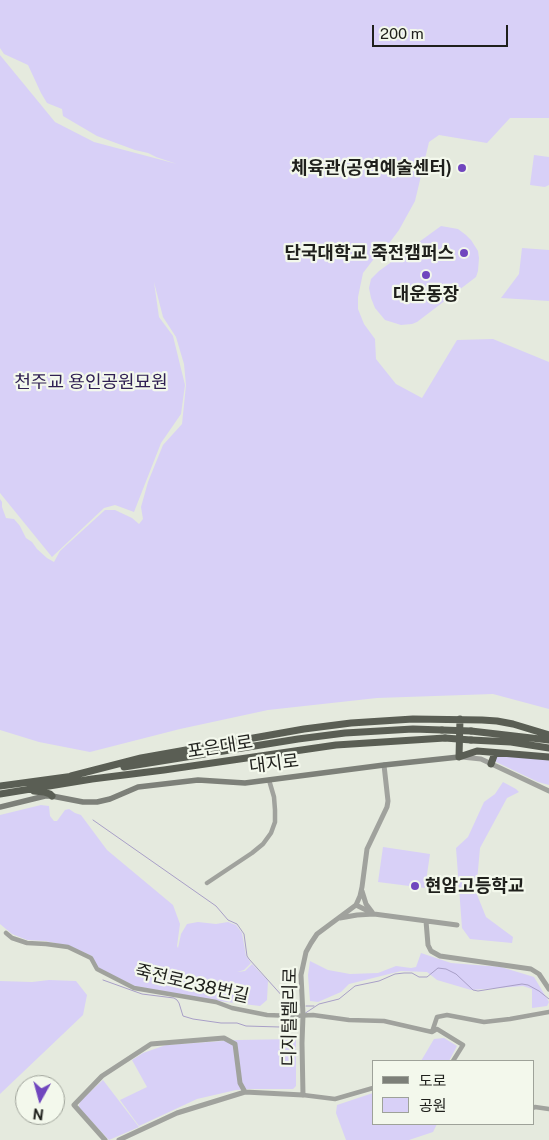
<!DOCTYPE html>
<html>
<head>
<meta charset="utf-8">
<style>
	body { margin:0 }
	#map { position:relative; width:549px; height:1140px; overflow:hidden; background:#e5eade; font-family:"Public Sans","Noto Sans KR",sans-serif }
	canvas { display:block }
	.legend { position:absolute; left:372px; top:1060px; width:162px; height:65px; box-sizing:border-box; background:#f3f8ec; border:1px solid #9ea299; margin:0; padding:6px 9px; list-style:none; font-size:15px; color:#1f201c }
	.legend li { display:flex; align-items:center; gap:10px; height:25px }
	.legend b { width:25px; border:1px solid #9ea299 }
	.north { position:absolute; left:15px; top:1075px; width:50px; height:50px; box-sizing:border-box; background:#f3f8ec; border:1px solid #9ea299; border-radius:50%; rotate:187deg; font-size:14px; font-weight:700; line-height:20px; text-align:center; color:#1f201c }
	.north::after { content:''; display:block; margin:auto; width:18px; height:22px; background:#7046be; clip-path:polygon(50% 0,100% 100%,50% 72%,0 100%) }
	.scale { position:absolute; left:372px; top:25px; width:136px; height:22px; box-sizing:border-box; border:2px solid #1f201c; border-top:0; padding-left:6px; font-size:15px; line-height:18px; white-space:nowrap; color:#1f201c; -webkit-text-stroke:4px #f3f8ec; paint-order:stroke }
</style>
</head>
<body>
<div id="map">
<canvas width="549" height="1140"></canvas>
<ul class="legend">
<li><b style="height:6px;background:#7d8079"></b>도로</li>
<li><b style="height:14px;background:#d8d0f7"></b>공원</li>
</ul>
<div class="north">N</div>
<div class="scale">200 m</div>
</div>
<script>
const c = document.querySelector('canvas').getContext('2d');
c.lineJoin = 'round';
function fill(path, color) {
  c.fillStyle = color;
  c.fill(path, 'evenodd');
}
function shape(rows) {
  const path = new Path2D();
  for (const r of rows) {
    path.moveTo(r[0], r[1]);
    for (let i = 2; i < r.length; i += 2) path.lineTo(r[i], r[i + 1]);
  }
  return path;
}
function trace(path, color, width, dash) {
  c.strokeStyle = color;
  c.lineWidth = width;
  c.lineCap = dash ? 'butt' : 'round';
  c.setLineDash(dash || []);
  c.stroke(path);
}
function label(font, color, halo, rows, align = 'center') {
  c.font = font + ' "Public Sans","Noto Sans KR",sans-serif';
  c.lineWidth = 4.5;
  c.setLineDash([]);
  c.textBaseline = 'middle';
  c.strokeStyle = halo;
  c.fillStyle = color;
  for (const [text, x, y, turn = 0] of rows) {
    c.save();
    c.translate(x, y);
    c.rotate((+turn || 0) * Math.PI / 180);
    c.textAlign = isNaN(turn) ? turn : align;
    if (halo) c.strokeText(text, 0, 0);
    c.fillText(text, 0, 0);
    c.restore();
  }
}
const green = shape([
	[0,0,549,0,549,118,510,118,487,143,439,135,429,142,415,201,399,230,387,246,373,260,363,273,358,297,358,309,364,324,375,339,376,359,396,384,422,398,457,340,493,339,549,362,549,709,493,694,377,698,268,710,180,729,90,752,39,742,0,730,0,499,2,502,2,507,6,518,14,519,20,526,26,538,32,542,37,549,47,558,54,562,60,551,105,510,115,510,132,518,139,524,143,519,141,507,148,482,163,445,182,424,186,385,184,364,176,337,163,317,154,282,159,317,173,336,185,385,181,414,161,443,134,512,115,505,104,508,52,557,0,493,0,55,55,122,94,142,177,164,156,157,148,153,135,150,97,136,63,116,62,109,47,103,41,93,28,65,4,54,0,48],
	[534,155,549,157,549,185,545,187,530,185],
	[441,226,458,229,466,235,471,240,478,251,479,258,478,271,476,277,417,322,412,324,401,325,385,320,375,308,371,298,369,288,371,279,379,271],
	[522,248,549,250,549,301,501,298,519,274],
	[496,756,522,757,549,760,549,785,538,782,494,761],
	[503,782,516,789,519,792,507,798,480,848,476,892,486,917,513,937,512,943,470,939,462,928,456,848,468,837,484,802,495,794],
	[41,805,49,806,50,816,54,821,57,821,65,810,69,809,75,813,81,815,107,850,173,905,180,924,177,946,178,948,181,934,187,924,198,922,216,924,228,922,236,925,242,933,246,956,251,963,244,970,237,972,245,971,252,964,253,965,268,981,267,1000,260,1006,219,1001,135,986,98,968,92,956,70,946,45,941,27,940,12,934,0,924,0,815],
	[383,847,430,854,425,888,378,882],
	[421,953,451,963,501,967,534,977,549,1002,547,1006,532,1008,532,989,523,986,471,990,437,980,427,972,401,971,349,984,341,992,318,1002,310,1001,308,975,310,961,328,970,350,974,378,973,396,966,411,968,416,967],
	[49,980,76,981,87,995,83,1015,0,1094,0,981,32,982],
	[444,1038,457,1046,449,1061,421,1061,434,1039],
	[296,1039,296,1086,293,1089,252,1089,236,1090,197,1099,139,1126,120,1100,147,1087,132,1060,143,1053,166,1045,237,1040],
	[103,1080,139,1127,109,1140,79,1108,79,1106,80,1101],
	[373,1093,373,1124,437,1124,433,1132,409,1140,346,1140,336,1113,337,1105]
]);
const stream = shape([
	[93,820,216,906,228,920,237,924,244,934,247,956,249,959,284,998,299,1004],
	[103,980,142,994,174,998,177,1000,179,1003,183,1016,193,1019,221,1023,237,1023,246,1026,280,1027,290,1024,299,1018],
	[306,1006,314,1006],
	[304,1014,319,1004,339,999,355,986,379,981,395,974,404,973,412,973,419,977,427,977,438,968,446,969,456,974,473,990,478,991,522,984,528,985,539,991,549,999]
]);
const minor = shape([
	[207,883,252,853,263,844,271,833,275,822,275,810,274,797,269,780],
	[6,933,12,938,27,943,46,944,68,947,91,958,97,969,134,988,216,1002,232,1008,267,1015,293,1016,313,1015,349,1020,384,1021,432,1032,437,1017,447,1015,484,1022,510,1019,549,1012],
	[432,1032,437,1029,463,1045,453,1061],
	[303,1095,335,1099,373,1088],
	[533,1108,535,1107,549,1109]
]);
const tertiary = shape([
	[462,757,481,759,549,791],
	[362,891,366,904,372,912],
	[356,905,374,914,457,925],
	[340,918,357,915,374,914],
	[426,921,428,945,431,951,440,956,531,969,539,974,549,989],
	[105,1140,74,1105,102,1076,151,1044,224,1038,235,1044,240,1083,245,1092],
	[119,1140,177,1113,245,1092,303,1095,302,1043,303,1015,301,975,306,952,311,943,317,934,356,905,360,896,362,887,367,849,387,807,388,801,384,765]
]);
const secondary = shape([
	[0,807,45,796,52,796,83,802,97,802,110,799,138,787,198,780,245,783,384,765,459,757]
]);
const trunk = shape([
	[460,719,459,757,477,751,549,757],
	[471,731,549,740],
	[471,740,511,742,549,748],
	[491,764,495,753],
	[124,767,298,739,345,733,413,729,442,730],
	[71,776,141,758,304,729,351,723,413,719,482,720,497,721,513,724,549,735],
	[0,786,74,776],
	[34,791,44,792,50,794,52,796],
	[0,794,92,779,164,770,336,745,445,738]
]);
const trunkBridge = shape([
	[442,730,471,731],
	[445,738,471,740]
]);
const markers = [
	[462,168,5,"#7046be"],
	[464,253,5,"#7046be"],
	[426,275,5,"#7046be"],
	[415,886,5,"#7046be"]
];
const poiNames = [
	["체육관(공연예술센터)",452,168],
	["단국대학교 죽전캠퍼스",454,253],
	["대운동장",426,294,"center"],
	["현암고등학교",425,886,"left"]
];
const parkNames = [
	["천주교 용인공원묘원",91,382]
];
const streetNames = [
	["포은대로",220,747,-9],
	["대지로",274,764,-7],
	["죽전로238번길",192,984,13],
	["디지털벨리로",290,1017,-89]
];
fill(green, '#d8d0f7');
trace(stream, '#a89fc7', 1);
trace(minor, '#a0a29d', 4.5);
trace(tertiary, '#a0a29d', 5);
trace(secondary, '#7d8079', 5.5);
trace(trunk, '#5a5e54', 7);
trace(trunkBridge, '#5a5e54', 7);
for (const [x, y, r, color] of markers) {
  const dot = new Path2D();
  dot.arc(x, y, r, 0, 2 * Math.PI);
  c.fillStyle = color;
  c.fill(dot);
  trace(dot, '#f3f8ec', 2);
}
label('bold 18px', '#1f201c', '#f3f8ec', poiNames, 'right');
label('18px', '#302053', '#f3f8ec', parkNames);
label('18px', '#1f201c', '#f3f8ec', streetNames);
</script>
</body>
</html>
